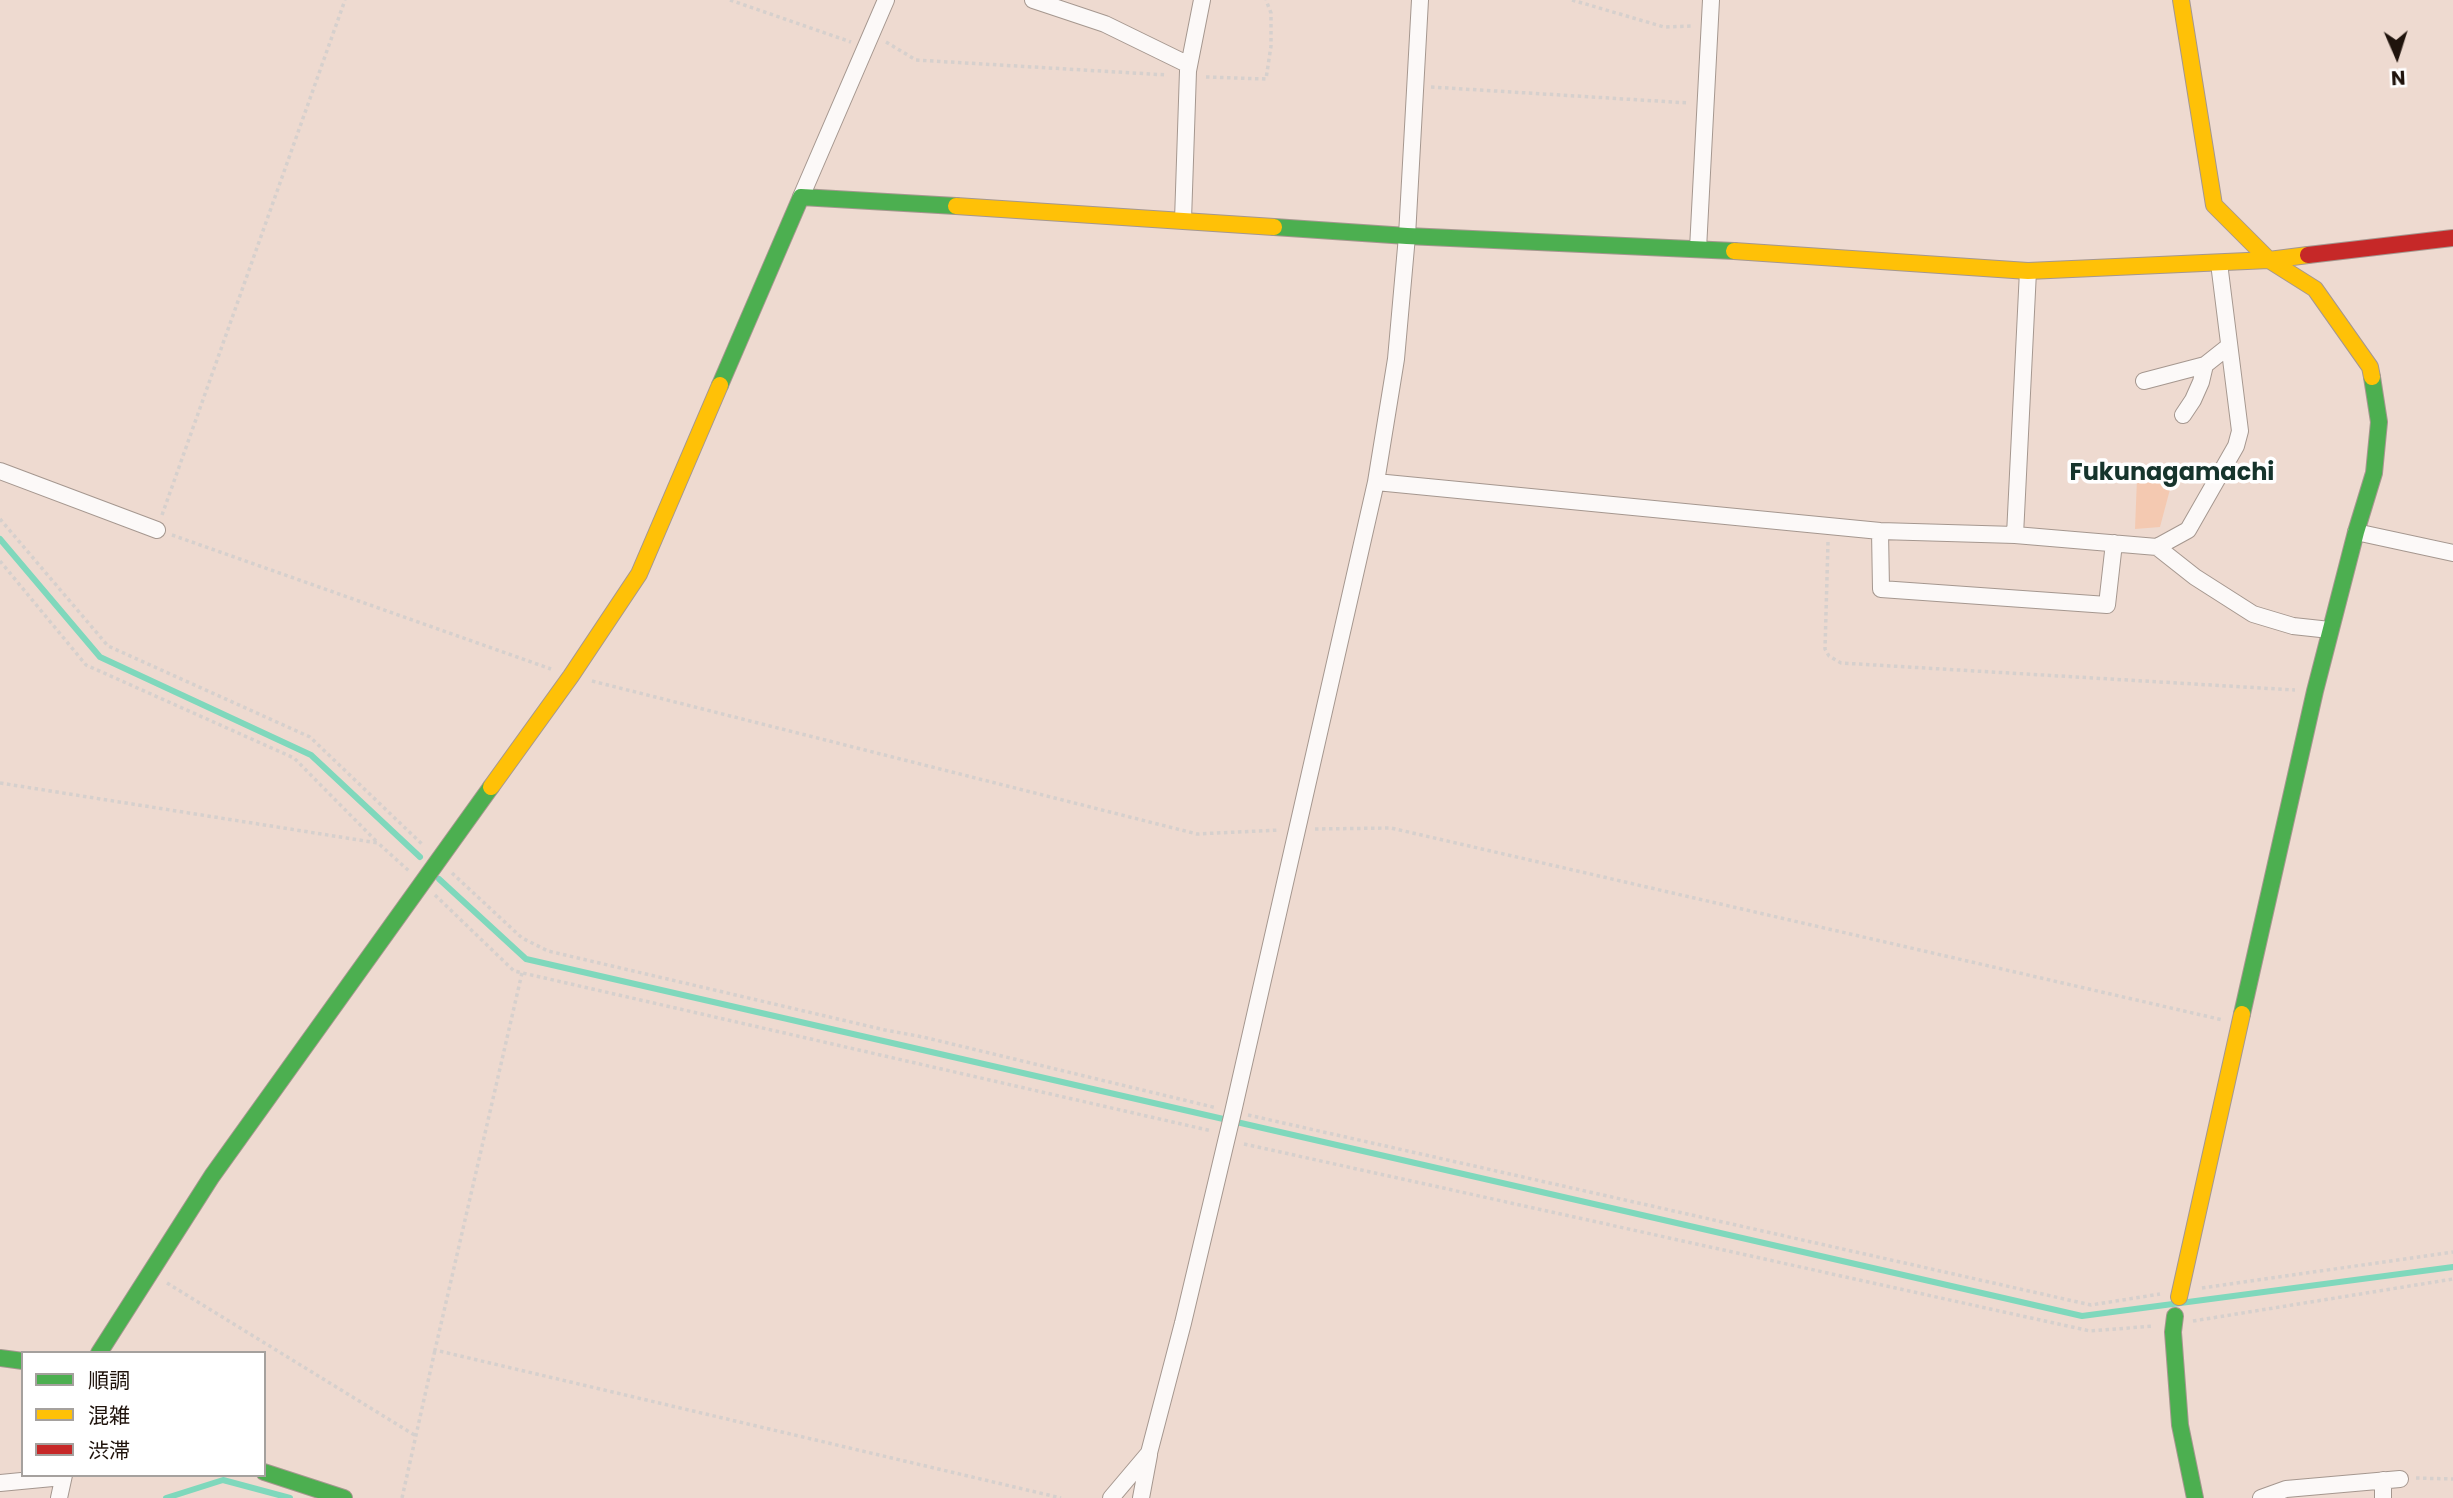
<!DOCTYPE html>
<html>
<head>
<meta charset="utf-8">
<style>
	body { margin:0 }
	#map { position:relative; width:2453px; height:1498px; overflow:hidden; background:#eedad0; font-family:Poppins,"Noto Sans JP",sans-serif }
	canvas { display:block }
	.legend { position:absolute; left:21px; top:1351px; width:245px; height:126px; box-sizing:border-box; background:#fff; border:2px solid #a5a19e; margin:0; padding:9px 12px; list-style:none; font-size:21px; color:#1f130c }
	.legend li { display:flex; align-items:center; gap:14px; height:35px }
	.legend b { width:35px; border:2px solid #a5a19e }
	.north { position:absolute; left:2362px; top:21px; width:70px; height:70px; -webkit-text-stroke:5px #fff; paint-order:stroke; rotate:177deg; font-size:19px; font-weight:700; line-height:28px; text-align:center; color:#1f130c }
	.north::after { content:''; display:block; margin:auto; width:24px; height:32px; background:#1f130c; clip-path:polygon(50% 0,100% 100%,50% 72%,0 100%) }
</style>
</head>
<body>
<div id="map">
<canvas width="2453" height="1498"></canvas>
<ul class="legend">
<li><b style="height:9px;background:#4caf50"></b>順調</li>
<li><b style="height:9px;background:#ffc107"></b>混雑</li>
<li><b style="height:9px;background:#c62828"></b>渋滞</li>
</ul>
<div class="north">N</div>
</div>
<script>
const c = document.querySelector('canvas').getContext('2d');
c.lineJoin = 'round';
function fill(path, color) {
  c.fillStyle = color;
  c.fill(path, 'evenodd');
}
function shape(rows) {
  const path = new Path2D();
  for (const r of rows) {
    path.moveTo(r[0], r[1]);
    for (let i = 2; i < r.length; i += 2) path.lineTo(r[i], r[i + 1]);
  }
  return path;
}
function trace(path, color, width, dash) {
  c.strokeStyle = color;
  c.lineWidth = width;
  c.lineCap = dash ? 'butt' : 'round';
  c.setLineDash(dash || []);
  c.stroke(path);
}
function label(font, color, halo, rows, align = 'center') {
  c.font = font + ' Poppins,sans-serif';
  c.lineWidth = 7;
  c.setLineDash([]);
  c.textBaseline = 'middle';
  c.strokeStyle = halo;
  c.fillStyle = color;
  for (const [text, x, y, turn = 0] of rows) {
    c.save();
    c.translate(x, y);
    c.rotate((+turn || 0) * Math.PI / 180);
    c.textAlign = isNaN(turn) ? turn : align;
    if (halo) c.strokeText(text, 0, 0);
    c.fillText(text, 0, 0);
    c.restore();
  }
}
const green = shape([
	[2137,478,2173,478,2160,527,2135,529]
]);
const stream = shape([
	[0,539,100,657,311,755,420,857],
	[439,879,526,959,2082,1316,2453,1267],
	[166,1498,223,1480,290,1498]
]);
const path = shape([
	[730,0,851,42],
	[1572,0,1664,27,1693,26],
	[886,42,916,60,1167,75],
	[1206,77,1266,79,1271,46,1271,13,1266,0],
	[1431,87,1689,103],
	[162,515,345,0],
	[0,519,108,646,310,737,424,846],
	[172,535,551,669],
	[1828,542,1825,649,1829,656,1841,663,2295,690],
	[0,561,86,665,294,758,376,841],
	[592,681,1197,834,1279,830],
	[0,783,378,843,409,871],
	[1315,829,1391,828,2223,1020],
	[452,873,522,938,548,951,885,1030,923,1037,1217,1108],
	[435,895,514,971,1212,1131],
	[522,973,435,1350,1061,1498],
	[1248,1115,2091,1305,2160,1294],
	[1244,1144,2090,1331,2154,1326],
	[167,1283,416,1436],
	[2202,1288,2453,1252],
	[2193,1321,2453,1279],
	[2416,1478,2453,1479],
	[402,1498,435,1350]
]);
const street = shape([
	[1033,0,1105,24,1189,65],
	[801,197,886,0],
	[1183,220,1188,71,1202,0],
	[1698,249,1711,0],
	[2144,381,2205,365,2229,346],
	[2183,415,2193,400,2201,382,2205,365],
	[0,471,157,530],
	[1376,482,1880,531,2015,535,2157,547,2195,577,2253,614,2293,626,2330,630],
	[1880,531,1881,589,2107,605,2114,543],
	[2356,532,2453,553],
	[2015,535,2028,271],
	[2157,547,2188,530,2236,446,2240,431,2219,263],
	[2383,1480,2383,1498],
	[0,1483,63,1477],
	[59,1498,64,1475],
	[1111,1498,1149,1453,1183,1323,1233,1112,1376,482,1396,359,1407,236,1420,0],
	[1141,1498,1149,1455],
	[2261,1498,2286,1489,2400,1479]
]);
const fast = shape([
	[1274,227,1407,236,1734,251],
	[720,385,801,197,956,206],
	[2242,1014,2315,691,2356,532,2374,473,2379,422,2372,377],
	[2175,1316,2173,1332,2180,1425,2195,1498],
	[99,1353,212,1176,491,787],
	[0,1358,23,1361],
	[264,1472,344,1498]
]);
const slow = shape([
	[2181,0,2214,205,2269,260,2315,289,2370,367,2372,377],
	[956,206,1274,227],
	[1734,251,2028,271,2269,260,2308,255],
	[491,787,571,676,639,574,720,385],
	[2179,1297,2242,1014]
]);
const jam = shape([
	[2308,255,2453,238]
]);
const quarterNames = [
	["Fukunagamachi",2172,474]
];
fill(green, '#f4c9b1');
trace(stream, '#7fd8bc', 6);
trace(street, '#a5978f', 18);
trace(fast, '#a5978f', 18);
trace(slow, '#a5978f', 18);
trace(jam, '#a5978f', 18);
trace(path, '#d6d0cd', 3.5, [3.5, 3.5]);
trace(street, '#fcf9f8', 16);
trace(fast, '#4caf50', 16);
trace(slow, '#ffc107', 16);
trace(jam, '#c62828', 16);
label('bold 24px', '#16342c', '#fff', quarterNames);
</script>
</body>
</html>
